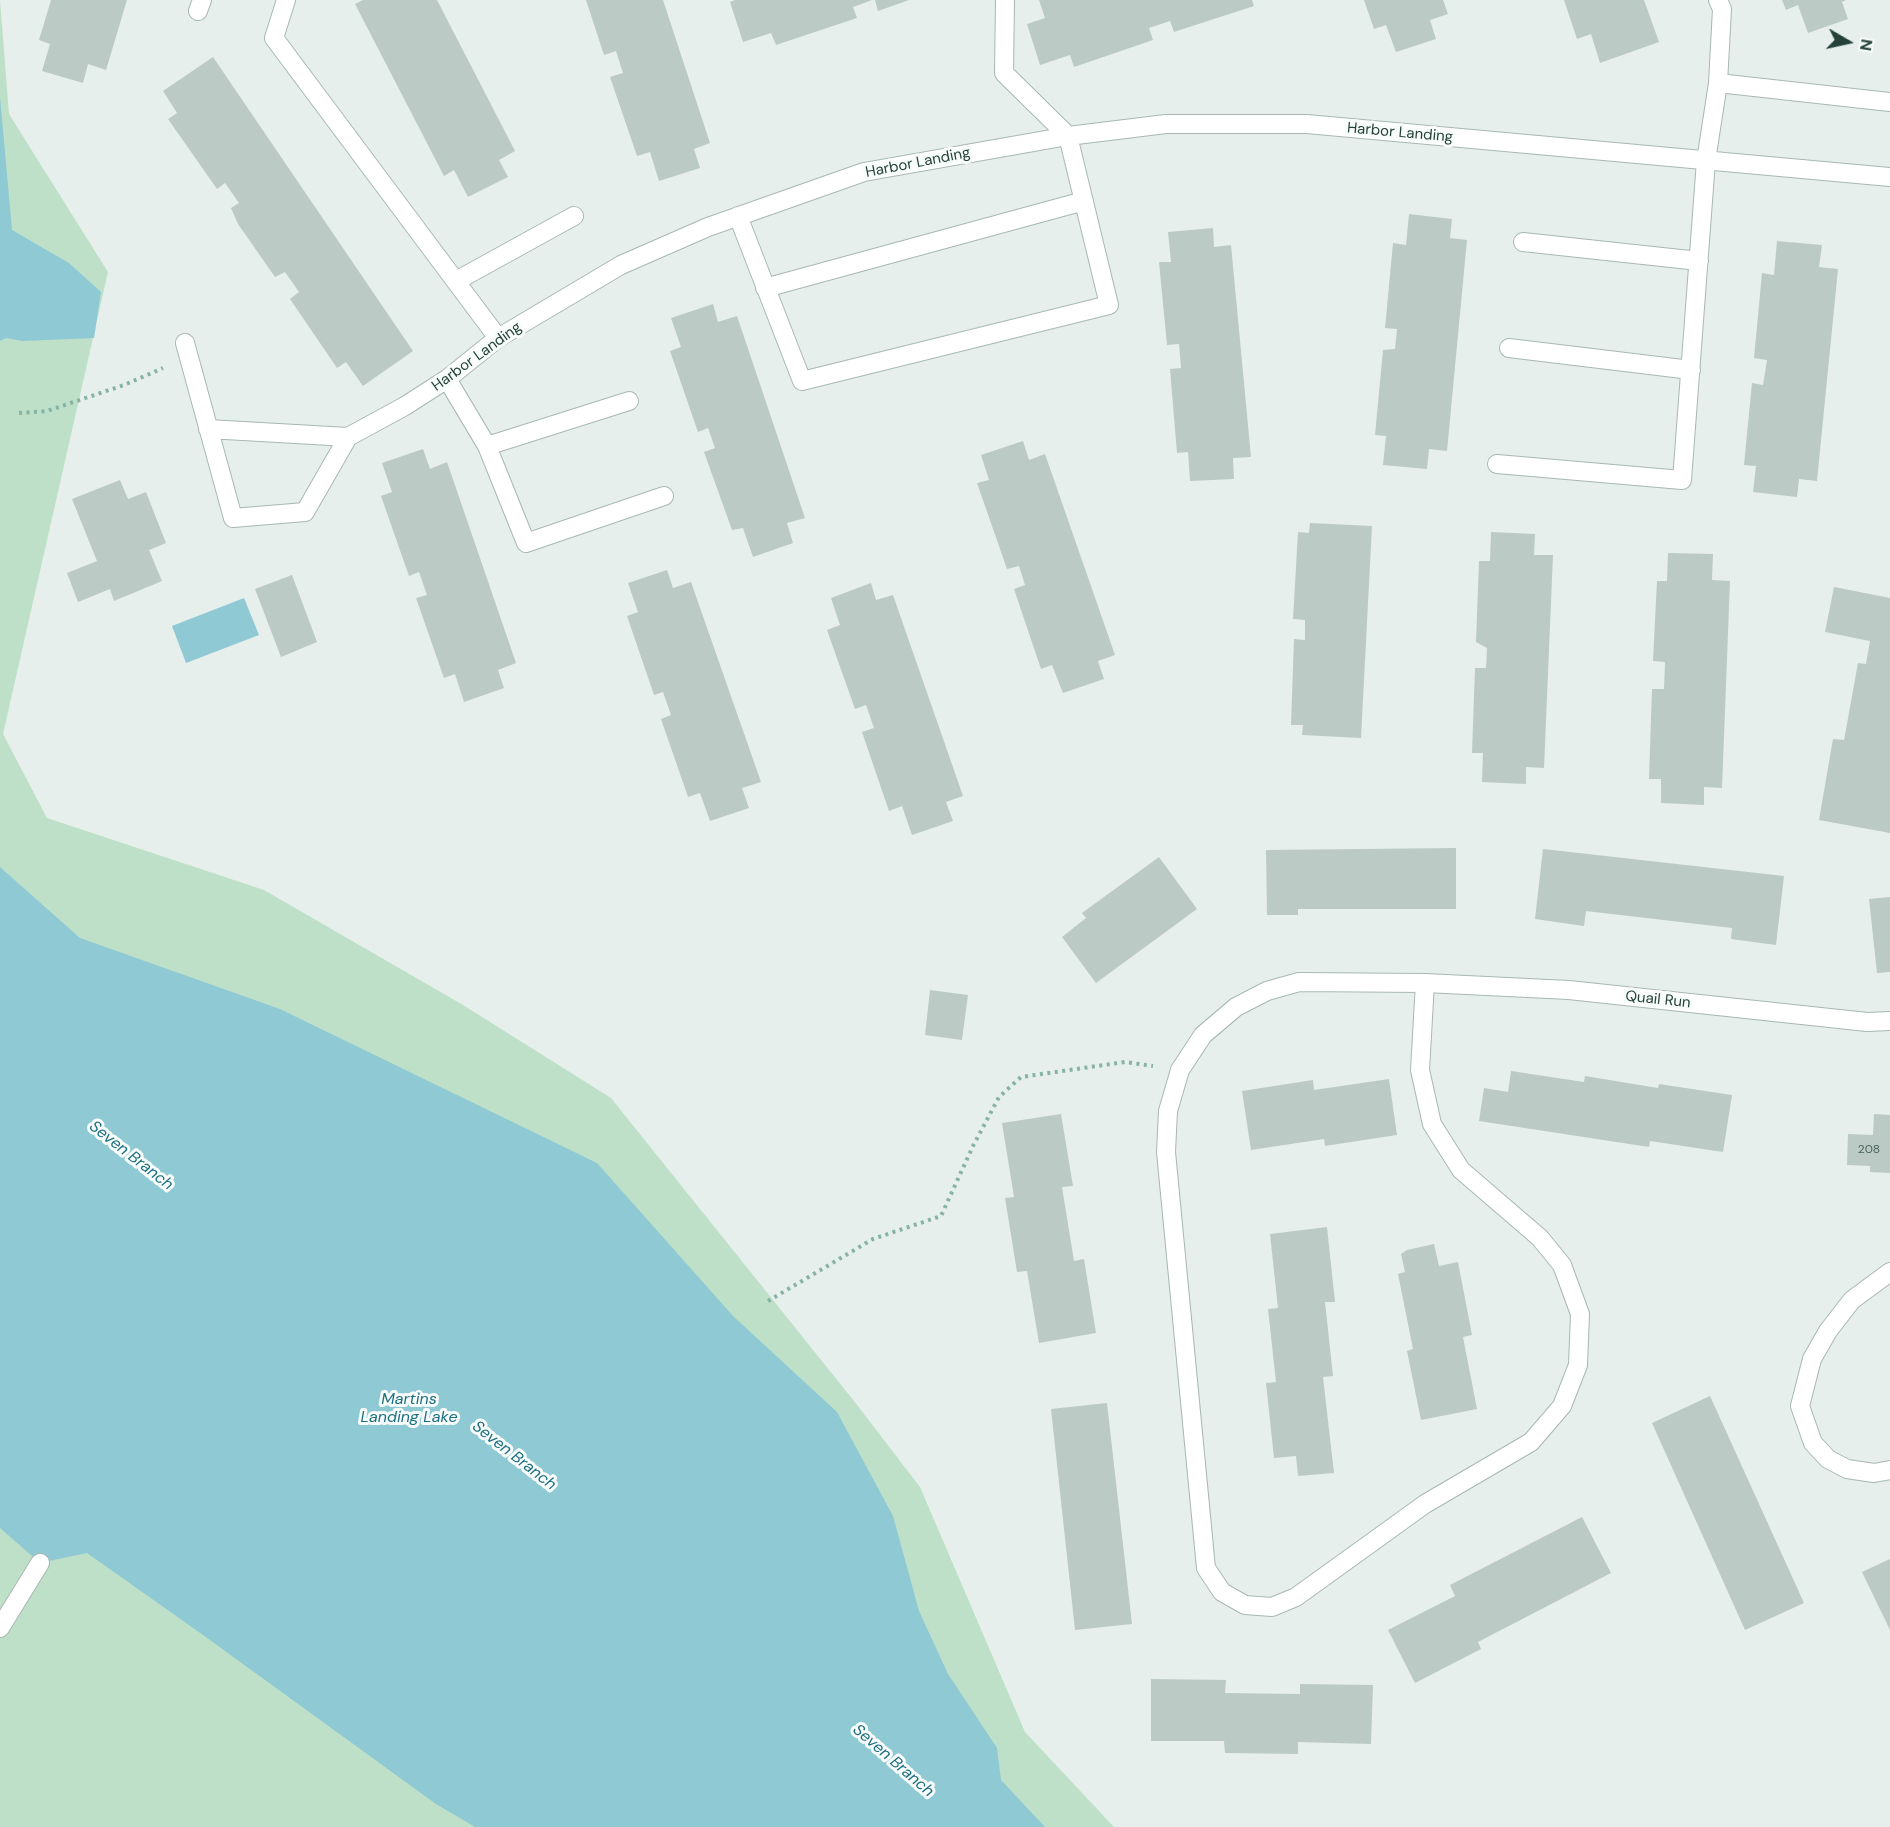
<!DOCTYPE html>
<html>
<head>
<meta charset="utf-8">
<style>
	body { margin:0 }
	#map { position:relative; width:1890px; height:1827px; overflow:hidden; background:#e6efeb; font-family:"DM Sans",sans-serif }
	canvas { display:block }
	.north { position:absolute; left:1818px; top:12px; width:60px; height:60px; -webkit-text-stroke:4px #f7fbf9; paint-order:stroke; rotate:99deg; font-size:16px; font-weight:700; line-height:24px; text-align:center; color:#24423a }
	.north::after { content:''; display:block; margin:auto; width:21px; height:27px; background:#24423a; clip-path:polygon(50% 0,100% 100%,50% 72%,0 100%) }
</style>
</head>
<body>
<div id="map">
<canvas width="1890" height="1827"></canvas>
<div class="north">N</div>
</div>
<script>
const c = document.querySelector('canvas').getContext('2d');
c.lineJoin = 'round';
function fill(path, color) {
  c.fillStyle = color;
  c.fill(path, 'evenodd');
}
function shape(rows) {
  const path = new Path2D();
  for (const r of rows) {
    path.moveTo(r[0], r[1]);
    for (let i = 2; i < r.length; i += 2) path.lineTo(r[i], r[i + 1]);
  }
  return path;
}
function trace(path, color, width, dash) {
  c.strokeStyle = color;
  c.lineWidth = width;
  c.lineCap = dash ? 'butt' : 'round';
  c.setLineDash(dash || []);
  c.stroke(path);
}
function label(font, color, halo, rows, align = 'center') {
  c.font = font + ' "DM Sans",sans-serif';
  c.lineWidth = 6;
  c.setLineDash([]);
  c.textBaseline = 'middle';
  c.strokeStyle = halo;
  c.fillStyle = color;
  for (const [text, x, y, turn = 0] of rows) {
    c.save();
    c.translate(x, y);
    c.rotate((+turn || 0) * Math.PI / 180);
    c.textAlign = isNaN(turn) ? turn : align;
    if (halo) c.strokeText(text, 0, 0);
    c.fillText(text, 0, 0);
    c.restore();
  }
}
const green = shape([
	[0,0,9,114,108,272,3,734,47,818,264,890,463,1005,611,1098,854,1401,920,1487,1025,1732,1114,1827,0,1827]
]);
const water = shape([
	[0,97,12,230,69,263,101,292,94,338,23,341,6,338,0,341],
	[244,598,259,635,186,663,172,626],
	[0,867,80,938,280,1009,597,1163,733,1316,837,1412,893,1516,919,1611,948,1674,997,1748,1001,1780,1045,1827,475,1827,436,1804,203,1635,87,1553,40,1563,0,1528]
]);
const building = shape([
	[51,0,127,0,106,70,88,64,83,83,42,71,50,44,39,40],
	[363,0,437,0,515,151,499,160,508,177,468,197,454,170,444,176,355,4],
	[586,0,663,0,710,143,694,149,700,168,659,181,650,152,637,156,610,77,623,73,616,51,604,55],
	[735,0,872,0,853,7,857,18,776,45,771,33,743,42,730,2],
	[875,0,909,0,878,11],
	[1039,0,1252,0,1254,6,1174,32,1170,21,1149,28,1153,40,1074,67,1070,55,1040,65,1027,24,1045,18],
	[1364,0,1443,0,1448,14,1430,20,1436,39,1396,52,1386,25,1374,29],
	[1564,0,1644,0,1659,42,1600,63,1591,34,1577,39],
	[1782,0,1846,0,1842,2,1848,19,1808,33,1798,5,1786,10],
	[213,57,413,351,363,386,346,362,337,368,290,299,299,292,285,272,275,277,238,224,231,208,239,203,225,183,217,189,168,119,177,113,163,91],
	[1409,214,1452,219,1450,238,1467,240,1447,451,1429,449,1427,469,1383,465,1386,436,1375,435,1383,350,1395,349,1397,329,1385,328,1393,243,1406,245],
	[1213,228,1214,247,1231,245,1251,457,1233,458,1234,479,1190,481,1188,452,1177,453,1170,369,1181,368,1179,344,1167,345,1159,262,1171,262,1168,232],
	[1777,241,1822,245,1819,267,1838,269,1817,481,1799,479,1797,497,1753,492,1756,466,1744,465,1752,383,1763,385,1767,360,1754,358,1762,273,1774,275],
	[713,304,718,322,737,316,805,518,787,523,793,543,753,557,743,528,732,530,704,452,715,448,708,428,698,432,670,351,681,347,671,318],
	[1023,441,1029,460,1045,454,1115,655,1098,661,1104,679,1063,693,1052,665,1041,669,1014,589,1025,585,1019,566,1007,569,977,483,989,480,981,455],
	[423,449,430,469,447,462,516,663,498,670,504,688,464,702,455,674,444,678,416,598,427,595,419,572,409,576,381,496,392,492,382,463],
	[120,480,128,499,146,492,166,543,149,550,162,581,114,601,110,589,78,602,67,573,97,561,72,499],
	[1310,523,1372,526,1361,738,1302,735,1303,725,1291,725,1294,639,1305,640,1305,620,1293,619,1298,532,1309,533],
	[1491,532,1535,534,1534,555,1553,555,1544,768,1526,767,1526,784,1482,782,1483,753,1472,753,1475,668,1486,668,1487,648,1476,642,1479,561,1490,561],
	[1668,553,1713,554,1712,580,1730,581,1722,788,1704,787,1704,805,1661,803,1661,779,1649,779,1652,689,1664,689,1665,662,1653,661,1657,581,1667,581],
	[667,570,673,588,691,582,761,782,742,788,749,808,710,821,700,793,688,797,661,719,671,715,663,692,654,695,627,616,638,612,628,583],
	[292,575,317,642,281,657,255,589],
	[871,583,876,600,893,595,963,796,946,802,953,821,912,835,902,806,889,811,862,732,874,728,866,705,855,709,827,630,840,625,831,598],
	[1834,587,1890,598,1890,833,1819,820,1833,739,1844,740,1858,663,1866,664,1870,641,1825,632],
	[1456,848,1456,909,1298,909,1298,915,1267,915,1266,850],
	[1543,849,1784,876,1776,945,1731,939,1732,928,1586,911,1584,926,1535,919],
	[1159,857,1197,909,1096,983,1062,937,1086,918,1082,913],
	[1890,897,1890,972,1877,973,1869,899],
	[930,990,968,995,962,1040,925,1035],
	[1511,1071,1584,1082,1585,1076,1658,1088,1659,1084,1732,1095,1723,1152,1650,1141,1649,1147,1479,1121,1484,1088,1508,1092],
	[1389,1079,1397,1135,1325,1146,1324,1139,1251,1150,1242,1091,1313,1080,1314,1090],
	[1061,1114,1073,1186,1062,1187,1074,1261,1084,1259,1096,1333,1039,1343,1027,1271,1017,1272,1005,1198,1014,1197,1002,1123],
	[1874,1114,1890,1115,1890,1173,1870,1172,1870,1166,1847,1165,1848,1134,1873,1135],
	[1327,1227,1335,1302,1325,1302,1333,1376,1323,1377,1334,1473,1298,1476,1296,1456,1274,1458,1266,1383,1276,1382,1268,1309,1278,1308,1270,1234],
	[1434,1244,1439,1266,1458,1262,1472,1335,1463,1337,1477,1409,1421,1420,1407,1351,1413,1349,1398,1274,1405,1272,1401,1254,1407,1250],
	[1710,1396,1804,1603,1745,1630,1652,1423],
	[1107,1403,1132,1624,1075,1630,1051,1409],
	[1582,1517,1611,1573,1478,1642,1481,1649,1415,1683,1388,1630,1455,1596,1450,1585],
	[1890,1559,1890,1630,1862,1572],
	[1151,1679,1226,1680,1225,1693,1300,1694,1300,1684,1373,1685,1371,1744,1298,1742,1298,1754,1225,1753,1224,1741,1151,1741]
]);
const path = shape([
	[19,413,47,411,124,385,163,368],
	[768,1301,873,1239,941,1216,973,1146,999,1097,1021,1077,1125,1062,1153,1066]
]);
const minor = shape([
	[286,0,274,38,498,338],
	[1718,0,1722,9,1718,83,1890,102],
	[198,11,202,0],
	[738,216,802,381,1109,305,1068,136,1004,73,1005,0],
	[1523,242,1699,261],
	[456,281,574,216],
	[765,288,1084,201],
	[185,343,233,518,305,512,348,437,405,406,447,379,498,338,621,265,708,227,864,172,1068,136,1166,124,1307,124,1890,177],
	[1509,348,1691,370],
	[447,379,487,446,526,543,664,496],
	[208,429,348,437],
	[487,446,629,401],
	[1497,464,1682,480,1706,161,1718,83],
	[1299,982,1425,983,1420,1070,1432,1124,1461,1170,1540,1238,1562,1265,1580,1314,1578,1365,1562,1406,1531,1442,1425,1504,1296,1597,1272,1607,1245,1605,1222,1592,1206,1568,1166,1152,1168,1111,1180,1070,1203,1035,1236,1007,1267,991,1299,982],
	[1425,983,1569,990,1867,1022,1890,1021],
	[1890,1272,1852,1300,1828,1331,1812,1359,1800,1406,1813,1443,1828,1459,1847,1469,1874,1473,1890,1470],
	[0,1628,40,1563]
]);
const numberNames = [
	["208",1869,1150]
];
const streetNames = [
	["Harbor Landing",1400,133,5],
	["Harbor Landing",918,163,-11],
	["Harbor Landing",477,357,-36],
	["Quail Run",1658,1000,6]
];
const waterNames = [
	["Seven Branch",131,1156,38],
	["Martins",409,1400],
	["Landing Lake",409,1418],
	["Seven Branch",514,1456,38],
	["Seven Branch",893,1761,41]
];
fill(green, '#bfe0c8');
fill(water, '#8ec9d4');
fill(building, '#bbcac4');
trace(minor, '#a8b8b2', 20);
trace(path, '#86b3a5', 4, [3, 4.5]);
trace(minor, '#fff', 18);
label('12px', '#4a645c', null, numberNames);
label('15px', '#24423a', '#f7fbf9', streetNames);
label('italic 16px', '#1c6f80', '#f7fbf9', waterNames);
</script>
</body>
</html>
